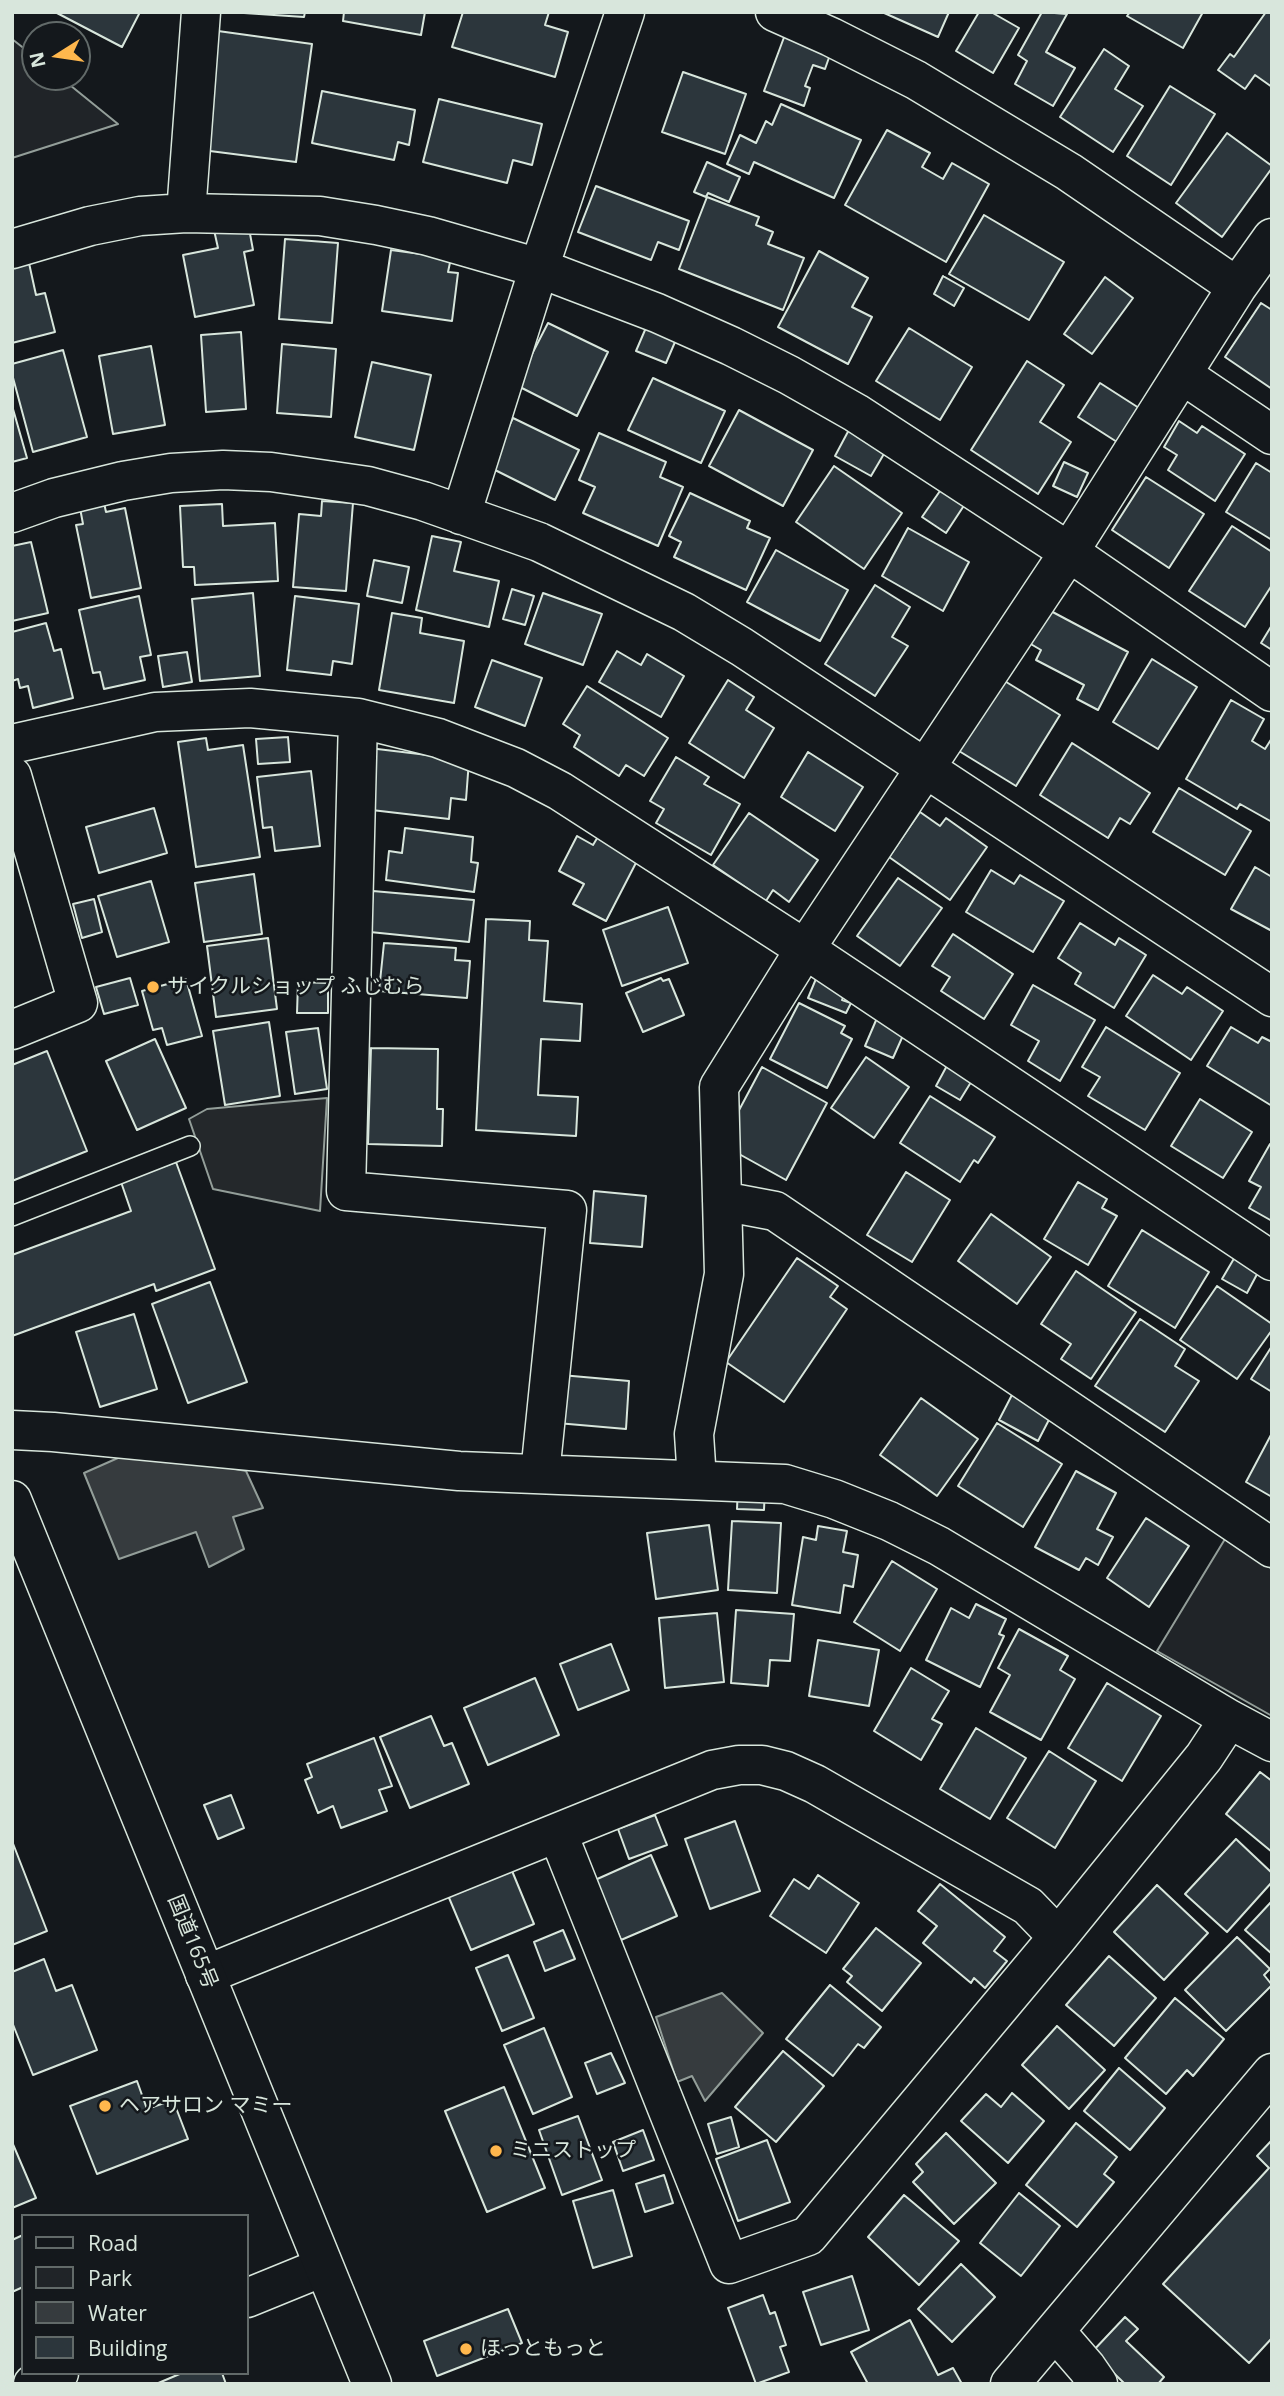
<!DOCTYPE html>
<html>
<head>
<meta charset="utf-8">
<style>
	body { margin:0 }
	#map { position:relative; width:1284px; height:2396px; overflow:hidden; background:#14181c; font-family:"Open Sans",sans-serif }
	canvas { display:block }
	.frame { position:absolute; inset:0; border:14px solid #d8e6dc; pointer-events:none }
	.legend { position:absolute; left:21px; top:2214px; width:228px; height:161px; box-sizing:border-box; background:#14181c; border:2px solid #626a69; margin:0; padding:9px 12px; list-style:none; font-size:21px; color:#d8e6dc }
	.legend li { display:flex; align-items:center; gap:14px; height:35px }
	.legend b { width:35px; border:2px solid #626a69 }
	.north { position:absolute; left:21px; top:21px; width:70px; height:70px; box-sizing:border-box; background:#14181c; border:2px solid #626a69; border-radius:50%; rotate:258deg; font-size:19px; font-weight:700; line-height:28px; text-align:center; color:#d8e6dc }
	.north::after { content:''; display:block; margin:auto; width:24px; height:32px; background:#ffb74d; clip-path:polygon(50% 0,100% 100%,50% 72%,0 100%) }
</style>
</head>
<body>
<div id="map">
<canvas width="1284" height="2396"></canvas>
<div class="frame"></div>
<ul class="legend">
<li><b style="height:9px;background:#14181c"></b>Road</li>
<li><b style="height:19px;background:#202428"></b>Park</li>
<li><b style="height:19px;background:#363b3e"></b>Water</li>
<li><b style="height:19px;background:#2c363c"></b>Building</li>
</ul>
<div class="north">N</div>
</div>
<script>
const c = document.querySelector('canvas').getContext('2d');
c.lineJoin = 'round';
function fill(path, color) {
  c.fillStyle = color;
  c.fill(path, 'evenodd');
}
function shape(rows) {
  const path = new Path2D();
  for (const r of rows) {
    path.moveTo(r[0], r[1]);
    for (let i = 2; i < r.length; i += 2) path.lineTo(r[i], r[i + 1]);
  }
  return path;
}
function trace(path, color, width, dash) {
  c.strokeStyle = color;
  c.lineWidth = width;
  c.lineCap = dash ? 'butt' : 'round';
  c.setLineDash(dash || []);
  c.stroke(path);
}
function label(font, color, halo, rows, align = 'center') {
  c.font = font + ' "Open Sans","Noto Sans JP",sans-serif';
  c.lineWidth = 5;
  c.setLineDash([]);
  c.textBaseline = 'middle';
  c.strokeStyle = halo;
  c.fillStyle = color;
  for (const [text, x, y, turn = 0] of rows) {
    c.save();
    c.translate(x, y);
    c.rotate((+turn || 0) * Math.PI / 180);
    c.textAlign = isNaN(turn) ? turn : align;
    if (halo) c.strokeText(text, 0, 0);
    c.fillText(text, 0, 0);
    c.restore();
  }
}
const green = shape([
	[12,39,35,57,35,77,60,77,118,124,12,158,12,39],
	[1225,1539,1272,1569,1272,1716,1157,1651,1225,1539]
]);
const parking = shape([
	[327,1098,320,1211,213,1189,189,1119,207,1109,327,1098]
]);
const water = shape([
	[136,1450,246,1471,263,1508,233,1517,244,1549,209,1567,196,1532,119,1559,84,1473,136,1450],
	[722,1993,763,2033,705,2101,692,2076,677,2082,656,2017,722,1993]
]);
const building = shape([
	[55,12,140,12,122,47,55,12],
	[229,12,305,12,304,17,229,12],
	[344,12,425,12,421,35,343,21,344,12],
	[463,12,549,12,545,25,568,32,555,77,452,47,463,12],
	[882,12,949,12,938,37,882,12],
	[979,12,991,12,1019,28,993,73,956,51,979,12],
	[1042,12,1067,14,1046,52,1075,68,1053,106,1015,84,1027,61,1018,55,1042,12],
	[1130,12,1203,12,1183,48,1127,16,1130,12],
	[1266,12,1272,12,1272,87,1255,75,1245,89,1218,70,1230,54,1234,57,1266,12],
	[218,31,312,44,296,162,202,150,218,31],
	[786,32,832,49,825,69,813,65,805,86,810,88,804,106,764,91,786,32],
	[1104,49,1129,66,1115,89,1143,106,1113,152,1060,117,1104,49],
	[683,72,746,94,725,154,662,132,683,72],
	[1170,86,1215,114,1171,185,1127,156,1170,86],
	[322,91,415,110,409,145,398,142,394,160,312,143,322,91],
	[439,99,542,124,532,165,513,160,507,183,423,162,439,99],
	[781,104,861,140,834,198,754,162,749,174,727,164,740,135,756,143,766,121,772,125,781,104],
	[887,130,930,153,922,167,943,179,952,163,989,184,946,262,845,205,887,130],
	[1227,133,1272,166,1272,168,1222,237,1176,203,1227,133],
	[707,162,740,177,729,202,708,193,706,197,694,192,707,162],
	[596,186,689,221,679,250,658,242,651,260,578,232,596,186],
	[707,197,759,217,756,225,773,232,768,244,804,258,783,310,679,269,707,197],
	[984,215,1064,262,1029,320,949,274,984,215],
	[248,223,253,250,244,252,254,305,195,317,183,255,218,248,214,230,248,223],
	[285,239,338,243,332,323,279,319,285,239],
	[391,250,451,258,448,272,458,273,452,321,382,311,391,250],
	[819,251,868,278,852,307,872,317,848,364,778,327,819,251],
	[29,263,36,295,45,293,55,332,12,343,12,267,29,263],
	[943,276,964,288,954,306,934,294,943,276],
	[1105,277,1133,298,1092,354,1064,334,1105,277],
	[1261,303,1272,310,1272,389,1225,357,1261,303],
	[548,323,608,352,577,416,516,385,548,323],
	[648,323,678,335,666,363,636,351,648,323],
	[909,328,972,367,940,420,876,381,909,328],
	[241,332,246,409,206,412,201,335,241,332],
	[282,344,336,349,331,417,277,413,282,344],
	[151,346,165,425,113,434,99,356,151,346],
	[63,350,87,437,33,452,12,374,12,364,63,350],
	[1027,361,1064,385,1040,422,1071,442,1038,494,971,450,1027,361],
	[372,362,431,375,414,450,355,437,372,362],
	[653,378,725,411,701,463,628,430,653,378],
	[1100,383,1139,408,1117,442,1078,417,1100,383],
	[13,409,27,458,12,462,12,410,13,409],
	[739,410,813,450,783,506,709,466,739,410],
	[513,418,579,450,555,500,489,467,513,418],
	[1179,421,1197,433,1202,426,1245,454,1215,501,1168,470,1177,455,1164,447,1179,421],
	[851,426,888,447,871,476,835,456,851,426],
	[599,433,666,462,660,477,683,487,658,546,583,513,595,487,579,480,599,433],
	[1064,462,1088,473,1077,497,1053,486,1064,462],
	[1256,463,1272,473,1272,540,1226,512,1256,463],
	[834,466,902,513,864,569,796,522,834,466],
	[1146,477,1204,514,1169,568,1112,530,1146,477],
	[942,488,965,504,946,533,922,517,942,488],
	[690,493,750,521,747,528,770,538,746,590,674,557,681,542,669,536,690,493],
	[322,501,353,503,346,591,293,587,299,514,321,516,322,501],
	[104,503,106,512,125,508,141,588,91,598,76,525,83,524,80,508,104,503],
	[222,504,223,526,275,523,278,581,195,585,194,567,183,567,180,506,222,504],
	[1232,526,1272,552,1272,585,1245,627,1189,591,1232,526],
	[908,528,969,562,943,611,882,576,908,528],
	[432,536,461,542,454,571,499,581,489,627,416,610,432,536],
	[31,542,48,613,12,621,12,546,31,542],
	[776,550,848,590,820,641,747,602,776,550],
	[374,560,409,567,402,603,367,596,374,560],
	[875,585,910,607,892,637,908,646,875,696,825,664,875,585],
	[512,589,534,596,525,625,503,619,512,589],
	[253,593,260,676,200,681,192,599,253,593],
	[543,593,602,614,583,665,525,644,543,593],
	[139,596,151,655,140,657,145,680,104,689,100,672,93,673,79,610,139,596],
	[295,596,359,604,352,664,333,661,331,675,287,670,295,596],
	[1047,609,1128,652,1098,710,1077,699,1084,685,1036,660,1041,650,1029,643,1047,609],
	[392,613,422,618,420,633,464,641,454,703,379,690,392,613],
	[46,623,54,651,61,649,73,698,33,708,28,686,20,688,18,679,12,681,12,632,46,623],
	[1272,625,1272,650,1261,643,1272,625],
	[617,651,641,665,647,654,684,676,661,717,599,682,617,651],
	[187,652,192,682,163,687,158,656,187,652],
	[1152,659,1197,687,1158,749,1113,722,1152,659],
	[492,660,542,678,525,726,475,707,492,660],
	[728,680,754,697,746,710,774,728,744,778,689,743,728,680],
	[1003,680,1060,715,1016,786,959,751,1003,680],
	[587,686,668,738,644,776,626,765,619,776,574,747,580,735,563,724,587,686],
	[1231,700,1264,719,1252,741,1265,749,1272,738,1272,822,1240,804,1237,809,1186,779,1231,700],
	[288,737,290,762,258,764,256,739,288,737],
	[206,738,208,750,243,745,260,857,196,867,178,742,206,738],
	[1072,743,1150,793,1130,824,1120,818,1108,838,1040,795,1072,743],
	[369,748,469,760,466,800,451,798,449,819,363,809,369,748],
	[808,752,863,787,835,831,781,797,808,752],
	[676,757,709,777,704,784,740,804,711,855,656,823,664,809,650,801,676,757],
	[311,771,320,846,275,851,272,827,263,828,257,777,311,771],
	[1179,788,1251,831,1225,875,1153,832,1179,788],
	[154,808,167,853,99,873,86,827,154,808],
	[920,812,940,826,946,818,987,847,950,900,889,857,920,812],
	[749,813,818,860,789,902,773,890,766,901,713,865,749,813],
	[405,828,473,837,471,862,478,863,474,892,386,880,389,851,402,853,405,828],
	[599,835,639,857,606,921,573,904,584,884,559,871,577,836,593,845,599,835],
	[1255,867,1272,877,1272,931,1231,909,1255,867],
	[991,870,1014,884,1020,875,1064,901,1033,952,966,912,991,870],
	[254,874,262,934,204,942,195,883,254,874],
	[898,878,942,908,900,966,857,936,898,878],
	[151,881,169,942,117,957,98,896,151,881],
	[373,891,474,900,469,942,370,932,373,891],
	[94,899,102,932,82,938,73,904,94,899],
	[668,907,688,963,622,986,603,930,668,907],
	[486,919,530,921,529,940,548,941,544,1001,582,1004,580,1041,541,1039,538,1095,578,1097,576,1136,476,1130,486,919],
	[1080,923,1115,945,1119,938,1146,955,1114,1008,1075,984,1081,973,1058,958,1080,923],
	[953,934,1013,974,984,1019,941,991,950,977,932,966,953,934],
	[268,938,277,1009,216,1017,207,946,268,938],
	[384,943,456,948,455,960,470,961,467,998,379,991,384,943],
	[818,974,847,987,842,1000,851,1003,846,1013,808,998,818,974],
	[1153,975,1182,994,1187,987,1223,1011,1191,1060,1126,1016,1153,975],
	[130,978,138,1005,104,1014,96,987,130,978],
	[661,978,663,981,669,979,684,1015,643,1032,626,993,661,978],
	[186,979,202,1036,167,1045,162,1028,153,1030,142,991,186,979],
	[298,982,328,983,328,1013,297,1013,298,982],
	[1033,985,1095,1020,1060,1081,1028,1061,1039,1041,1011,1025,1033,985],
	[799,1003,845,1026,841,1033,852,1039,827,1088,770,1059,799,1003],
	[877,1018,905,1031,893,1058,865,1046,877,1018],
	[269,1022,280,1096,225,1105,213,1031,269,1022],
	[1106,1027,1180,1073,1145,1130,1088,1096,1100,1077,1082,1067,1106,1027],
	[1231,1027,1258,1043,1262,1037,1272,1042,1272,1106,1207,1066,1231,1027],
	[318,1028,327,1089,295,1094,286,1032,318,1028],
	[155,1039,186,1108,137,1130,106,1061,155,1039],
	[371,1048,438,1049,437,1109,443,1109,442,1146,368,1144,371,1048],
	[47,1051,87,1151,12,1181,12,1065,47,1051],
	[866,1057,909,1087,874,1138,831,1108,866,1057],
	[950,1060,976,1074,960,1100,936,1086,950,1060],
	[762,1067,827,1103,786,1180,721,1144,762,1067],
	[930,1096,995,1137,978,1163,974,1160,960,1182,900,1143,930,1096],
	[1200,1099,1252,1132,1223,1178,1171,1146,1200,1099],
	[1270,1144,1272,1145,1272,1221,1249,1208,1261,1187,1249,1181,1270,1144],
	[176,1162,215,1269,156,1291,154,1284,12,1336,12,1255,131,1211,121,1182,176,1162],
	[906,1172,950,1200,912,1262,867,1235,906,1172],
	[1078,1182,1107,1199,1102,1208,1117,1216,1088,1265,1044,1239,1078,1182],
	[594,1191,646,1196,642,1247,590,1243,594,1191],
	[991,1214,1051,1257,1017,1304,958,1261,991,1214],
	[1142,1230,1209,1272,1175,1328,1108,1286,1142,1230],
	[1239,1250,1263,1263,1247,1293,1222,1279,1239,1250],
	[797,1258,838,1286,830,1297,847,1309,784,1402,726,1362,797,1258],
	[1076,1271,1136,1312,1091,1379,1061,1359,1071,1344,1041,1324,1076,1271],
	[210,1282,247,1382,188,1403,152,1304,210,1282],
	[1217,1286,1272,1324,1272,1330,1237,1379,1180,1340,1217,1286],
	[134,1314,157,1389,100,1407,76,1332,134,1314],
	[1140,1319,1185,1349,1175,1366,1199,1381,1165,1432,1095,1386,1140,1319],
	[1272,1346,1272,1392,1251,1379,1272,1346],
	[561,1375,629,1381,626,1429,557,1423,561,1375],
	[1014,1391,1053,1412,1038,1441,999,1420,1014,1391],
	[921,1398,978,1439,937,1496,880,1455,921,1398],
	[997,1423,1062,1464,1023,1527,958,1486,997,1423],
	[1272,1433,1272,1497,1246,1482,1272,1433],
	[1076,1471,1116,1493,1097,1529,1113,1537,1098,1565,1086,1558,1079,1570,1035,1547,1076,1471],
	[738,1485,765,1486,764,1510,737,1509,738,1485],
	[1146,1518,1189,1546,1149,1607,1107,1578,1146,1518],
	[732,1521,781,1523,777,1593,728,1590,732,1521],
	[709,1525,718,1590,656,1599,647,1533,709,1525],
	[818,1526,847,1531,843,1552,858,1555,853,1587,844,1585,840,1613,792,1605,803,1537,816,1540,818,1526],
	[892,1561,937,1589,900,1651,854,1622,892,1561],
	[976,1604,1006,1619,999,1634,1004,1636,980,1687,926,1660,951,1608,969,1618,976,1604],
	[736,1610,794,1614,790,1661,770,1660,768,1686,731,1683,736,1610],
	[717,1613,724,1682,665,1688,659,1618,717,1613],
	[1019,1629,1068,1656,1060,1670,1075,1679,1041,1740,990,1712,1010,1675,998,1668,1019,1629],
	[818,1640,879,1650,869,1706,809,1696,818,1640],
	[611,1644,629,1690,578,1710,560,1664,611,1644],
	[911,1668,949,1691,932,1719,942,1724,921,1760,874,1731,911,1668],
	[535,1678,559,1735,488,1765,464,1708,535,1678],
	[1107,1683,1161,1716,1122,1781,1068,1748,1107,1683],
	[431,1716,444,1746,452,1743,469,1784,410,1808,380,1737,431,1716],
	[976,1728,1026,1758,990,1819,940,1789,976,1728],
	[374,1738,392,1786,379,1790,387,1811,341,1828,333,1806,318,1813,305,1780,312,1777,307,1764,374,1738],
	[1049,1751,1096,1781,1055,1848,1007,1818,1049,1751],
	[1260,1772,1272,1781,1272,1852,1226,1814,1260,1772],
	[231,1795,244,1828,218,1839,204,1805,231,1795],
	[655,1815,667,1845,629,1859,618,1829,655,1815],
	[735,1821,760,1891,710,1909,685,1839,735,1821],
	[1236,1839,1272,1873,1272,1882,1227,1932,1185,1894,1236,1839],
	[12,1841,47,1931,12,1945,12,1841],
	[651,1855,677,1916,621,1940,595,1880,651,1855],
	[510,1866,534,1924,471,1950,447,1893,510,1866],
	[818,1875,859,1903,826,1953,770,1916,794,1879,809,1889,818,1875],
	[940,1884,1005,1937,994,1951,1007,1961,985,1988,974,1978,971,1983,923,1943,937,1926,918,1911,940,1884],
	[1157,1885,1208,1933,1164,1980,1114,1932,1157,1885],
	[1272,1901,1272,1954,1245,1930,1272,1901],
	[876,1928,921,1963,882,2011,847,1982,852,1976,843,1969,876,1928],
	[563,1930,575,1959,545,1971,534,1942,563,1930],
	[1237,1937,1270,1969,1264,1975,1272,1985,1226,2031,1185,1990,1237,1937],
	[508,1955,534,2018,502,2031,476,1968,508,1955],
	[1109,1956,1156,1998,1114,2046,1066,2005,1109,1956],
	[44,1959,56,1991,72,1985,97,2050,33,2075,12,2022,12,1972,44,1959],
	[830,1985,881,2027,864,2048,858,2044,833,2076,786,2039,830,1985],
	[1175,1998,1224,2039,1193,2076,1187,2070,1166,2094,1125,2058,1175,1998],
	[1057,2026,1105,2070,1069,2109,1022,2065,1057,2026],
	[544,2028,572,2097,533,2114,504,2045,544,2028],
	[783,2051,824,2086,776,2142,735,2107,783,2051],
	[611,2053,625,2083,597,2094,585,2063,611,2053],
	[1119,2068,1165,2108,1130,2150,1084,2111,1119,2068],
	[137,2081,147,2109,173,2100,188,2139,97,2174,70,2106,137,2081],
	[504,2087,545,2188,487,2212,445,2111,504,2087],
	[1012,2093,1044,2121,1008,2163,961,2121,986,2094,1001,2107,1012,2093],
	[578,2116,602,2180,562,2195,539,2130,578,2116],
	[731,2117,739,2147,717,2154,708,2124,731,2117],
	[1076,2123,1117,2157,1104,2174,1114,2182,1077,2227,1026,2185,1076,2123],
	[643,2130,654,2160,623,2171,613,2142,643,2130],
	[946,2133,996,2183,954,2224,913,2182,923,2172,916,2164,946,2133],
	[767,2140,790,2202,738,2221,716,2159,767,2140],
	[1272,2140,1272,2338,1249,2363,1163,2284,1269,2168,1257,2156,1272,2140],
	[12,2142,36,2198,12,2208,12,2142],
	[664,2175,673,2203,645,2212,636,2184,664,2175],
	[613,2190,632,2256,593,2268,573,2201,613,2190],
	[1019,2193,1060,2226,1021,2276,980,2243,1019,2193],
	[904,2195,959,2241,919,2285,868,2237,904,2195],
	[23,2235,23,2287,12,2292,12,2240,23,2235],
	[961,2264,995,2297,952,2342,918,2309,961,2264],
	[852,2276,869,2330,821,2345,803,2292,852,2276],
	[763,2295,770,2314,775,2312,786,2345,780,2347,789,2372,756,2384,728,2308,763,2295],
	[508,2309,522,2343,437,2376,424,2341,508,2309],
	[1125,2317,1138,2329,1126,2341,1164,2377,1158,2384,1125,2384,1092,2352,1125,2317],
	[910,2320,938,2375,953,2368,962,2384,868,2384,851,2352,910,2320],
	[182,2373,222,2373,226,2384,156,2384,182,2373]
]);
const service = shape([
	[12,1216,190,1146]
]);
const minor = shape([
	[775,12,831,37,916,80,1069,172,1237,287],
	[186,213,201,12],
	[12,249,90,226,140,216,186,213,320,216,376,225,428,236,539,268,657,313,731,346,789,375,856,413,1069,552,1272,692],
	[1183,375,1272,435],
	[12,513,54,498,123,481,171,473,223,470,271,472,368,486,423,501,539,542,684,612,742,647,1272,997],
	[461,515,539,268,625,12],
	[358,718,346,1191,567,1210,540,1474],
	[12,744,155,712,250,708,358,718,438,738,516,768,560,791,805,949,1272,1261],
	[12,776,78,1003,12,1030],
	[722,1201,775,1211,1272,1548],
	[12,1430,53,1432,459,1471,785,1484,834,1499,889,1521,939,1546,1229,1719,1272,1742],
	[697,1480,694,1434,724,1274,719,1087,805,949,1069,552,1237,287,1272,238],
	[558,1834,729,2264,808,2236,1058,1937,1204,1757,1229,1719],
	[205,1975,712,1770,739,1765,762,1765,786,1771,815,1784,1028,1906,1058,1937],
	[1055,2331,1087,2368,1098,2384],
	[1010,2384,1272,2073]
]);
const tertiary = shape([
	[247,2298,323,2267],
	[33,2384,59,2373]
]);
const trunk = shape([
	[12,1500,372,2384]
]);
const markers = [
	[153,987,7,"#ffb74d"],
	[105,2106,7,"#ffb74d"],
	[496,2151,7,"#ffb74d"],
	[466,2349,7,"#ffb74d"]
];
const poiNames = [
	["サイクルショップ ふじむら",167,987],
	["ヘアサロン マミー",119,2106],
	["ミニストップ",510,2151],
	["ほっともっと",480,2349]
];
const streetNames = [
	["国道165号",192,1942,68]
];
fill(green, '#202428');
trace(green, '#939e99', 2);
fill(parking, '#24282b');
trace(parking, '#939e99', 2);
fill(water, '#363b3e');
trace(water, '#939e99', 2);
fill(building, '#2c363c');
trace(building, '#d8e6dc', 2);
trace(service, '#d8e6dc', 22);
trace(minor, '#d8e6dc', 41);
trace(tertiary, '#d8e6dc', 41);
trace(trunk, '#d8e6dc', 41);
trace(service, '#14181c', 19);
trace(minor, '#14181c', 38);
trace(tertiary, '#14181c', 38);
trace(trunk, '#14181c', 38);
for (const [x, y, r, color] of markers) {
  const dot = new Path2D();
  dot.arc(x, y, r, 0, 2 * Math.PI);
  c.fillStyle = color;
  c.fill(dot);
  trace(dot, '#14181c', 2.5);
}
label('21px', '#d8e6dc', '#14181c', poiNames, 'left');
label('21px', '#d8e6dc', '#14181c', streetNames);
</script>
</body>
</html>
